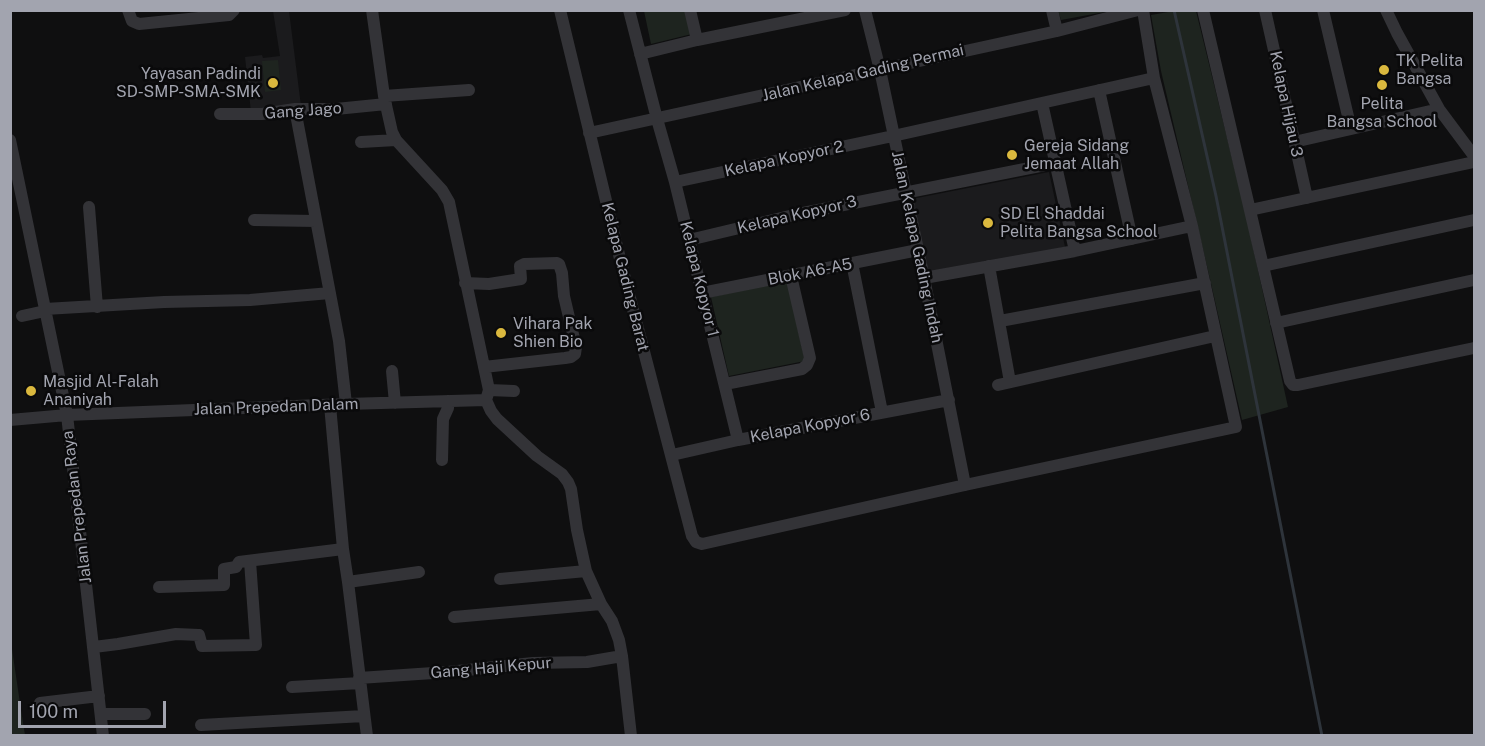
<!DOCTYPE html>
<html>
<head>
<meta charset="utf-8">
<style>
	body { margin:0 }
	#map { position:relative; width:1485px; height:746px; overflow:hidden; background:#0f0f10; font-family:"Public Sans",sans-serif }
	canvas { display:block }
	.frame { position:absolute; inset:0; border:12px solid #a2a4af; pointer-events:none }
	.scale { position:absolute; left:18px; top:701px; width:148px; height:27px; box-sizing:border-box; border:3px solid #a2a4af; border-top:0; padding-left:8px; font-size:18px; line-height:21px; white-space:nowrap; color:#a2a4af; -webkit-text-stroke:4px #0a0a0b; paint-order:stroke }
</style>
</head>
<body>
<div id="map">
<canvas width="1485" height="746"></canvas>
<div class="frame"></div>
<div class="scale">100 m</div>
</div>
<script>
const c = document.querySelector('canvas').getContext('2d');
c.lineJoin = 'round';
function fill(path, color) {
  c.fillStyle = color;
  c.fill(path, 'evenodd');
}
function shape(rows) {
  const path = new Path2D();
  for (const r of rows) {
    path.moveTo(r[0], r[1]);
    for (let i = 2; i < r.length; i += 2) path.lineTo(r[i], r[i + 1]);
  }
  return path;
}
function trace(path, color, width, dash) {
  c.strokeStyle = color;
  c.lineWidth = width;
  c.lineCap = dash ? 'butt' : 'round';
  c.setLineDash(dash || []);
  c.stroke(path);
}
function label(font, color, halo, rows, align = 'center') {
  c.font = font + ' "Public Sans",sans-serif';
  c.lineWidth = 5;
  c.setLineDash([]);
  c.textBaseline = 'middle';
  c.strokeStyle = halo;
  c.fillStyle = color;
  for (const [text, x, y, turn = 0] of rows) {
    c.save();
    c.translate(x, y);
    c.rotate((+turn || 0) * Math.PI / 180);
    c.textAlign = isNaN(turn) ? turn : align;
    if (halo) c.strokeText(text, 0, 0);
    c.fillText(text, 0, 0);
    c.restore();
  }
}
const built = shape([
	[273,11,289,11,301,106,251,112,245,57,262,55,263,58,280,56],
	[1049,172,1065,247,928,275,912,199]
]);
const green = shape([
	[1058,10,1110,11,1061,20],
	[644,11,687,11,692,34,651,44],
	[1174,11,1196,11,1245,211,1288,407,1242,420,1210,279,1161,71,1151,15],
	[278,60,281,90,265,92,262,61],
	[787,281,805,361,729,376,711,297],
	[11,642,21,710,25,735,11,735]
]);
const stream = shape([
	[1174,10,1216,196,1322,736]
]);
const minor = shape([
	[128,10,132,21,139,24,229,15,234,10],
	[372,10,384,96,392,132,396,140,442,190,449,202,489,390,486,400,491,411,497,419,537,456,562,474,568,482,571,489,577,530,586,571,601,604,612,621,619,640,622,656,631,736],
	[560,10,622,267,692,536,696,542,702,544,965,485,1236,427,1192,226,1154,78,1143,10],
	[629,10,657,119,675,182,738,440],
	[690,10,697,40],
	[865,10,880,70,924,278,965,485],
	[1052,10,1057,31],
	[1203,10,1290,381,1293,385,1298,385,1474,348],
	[1265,10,1307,198],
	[1323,10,1351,129],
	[1386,10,1397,33,1439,109,1474,156],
	[640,54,697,40,845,10],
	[1099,90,1132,239],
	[384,96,469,90],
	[1042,103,1075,251],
	[295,109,339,341,346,404],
	[220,114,262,114,295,109,336,109,386,104],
	[589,133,1057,31,1138,10],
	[10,140,67,415,103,736],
	[361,142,396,140],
	[1294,142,1439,109],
	[675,182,893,136,1154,78],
	[89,207,97,307],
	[1250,210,1474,162],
	[254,220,316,221],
	[689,240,798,214,1055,163],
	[852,263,882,412],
	[989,266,1010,382],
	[1263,266,1474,220],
	[924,278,1075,251,1192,226],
	[465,283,489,284,521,279,520,266,524,264,557,263,559,264,562,273,564,296,576,347,575,354,571,357,565,358,484,367],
	[702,293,918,250],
	[45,309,164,302,250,300,330,293],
	[22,316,45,311],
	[1000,321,1205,283],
	[1276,323,1474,280],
	[392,371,395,403],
	[725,384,802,369,807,365,810,358,791,276],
	[998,385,1215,336],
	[489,390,514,391],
	[330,405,343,549,348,582,367,736],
	[10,420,67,415,346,404,486,400],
	[672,455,738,440,949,400],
	[442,460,443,419,448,408,448,401],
	[500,579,586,571],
	[348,582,419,572],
	[159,587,224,585,224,569,236,567,239,562,343,549],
	[454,617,601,604],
	[94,647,118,644,176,634,199,635,202,646,256,645,250,561],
	[359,678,448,672,533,663,587,662,622,656],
	[292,687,360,683],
	[40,703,99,696],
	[101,714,145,714],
	[201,725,364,716]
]);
const markers = [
	[1384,70,6,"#dab83e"],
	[273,83,6,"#dab83e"],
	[1382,85,6,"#dab83e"],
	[1012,155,6,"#dab83e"],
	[988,223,6,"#dab83e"],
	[501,333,6,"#dab83e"],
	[31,391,6,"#dab83e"]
];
const poiNames = [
	["TK Pelita",1396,61],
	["Bangsa",1396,79],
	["Yayasan Padindi",261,74,"right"],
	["SD-SMP-SMA-SMK",261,92,"right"],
	["Pelita",1382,104,"center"],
	["Bangsa School",1382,122,"center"],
	["Gereja Sidang",1024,146],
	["Jemaat Allah",1024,164],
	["SD El Shaddai",1000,214],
	["Pelita Bangsa School",1000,232],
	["Vihara Pak",513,324],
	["Shien Bio",513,342],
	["Masjid Al-Falah",43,382],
	["Ananiyah",43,400]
];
const streetNames = [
	["Jalan Kelapa Gading Permai",863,73,-13],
	["Kelapa Hijau 3",1286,104,78],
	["Gang Jago",303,111,-4],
	["Kelapa Kopyor 2",784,159,-12],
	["Kelapa Kopyor 3",797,215,-13],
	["Jalan Kelapa Gading Indah",917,247,78],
	["Blok A6-A5",810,272,-11],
	["Kelapa Gading Barat",625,277,76],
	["Kelapa Kopyor 1",699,279,76],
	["Jalan Prepedan Dalam",276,407,-2],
	["Kelapa Kopyor 6",810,426,-11],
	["Jalan Prepedan Raya",77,507,-97],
	["Gang Haji Kepur",491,668,-5]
];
fill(built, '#1b1b1d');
fill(green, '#1e241f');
trace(stream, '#2e343b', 3);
trace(minor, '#333337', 12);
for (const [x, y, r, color] of markers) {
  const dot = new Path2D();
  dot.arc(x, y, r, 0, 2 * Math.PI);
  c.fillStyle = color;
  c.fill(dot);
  trace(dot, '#0a0a0b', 2);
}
label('16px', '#a2a4af', '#0a0a0b', poiNames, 'left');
label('16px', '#a2a4af', '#0a0a0b', streetNames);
</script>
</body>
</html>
